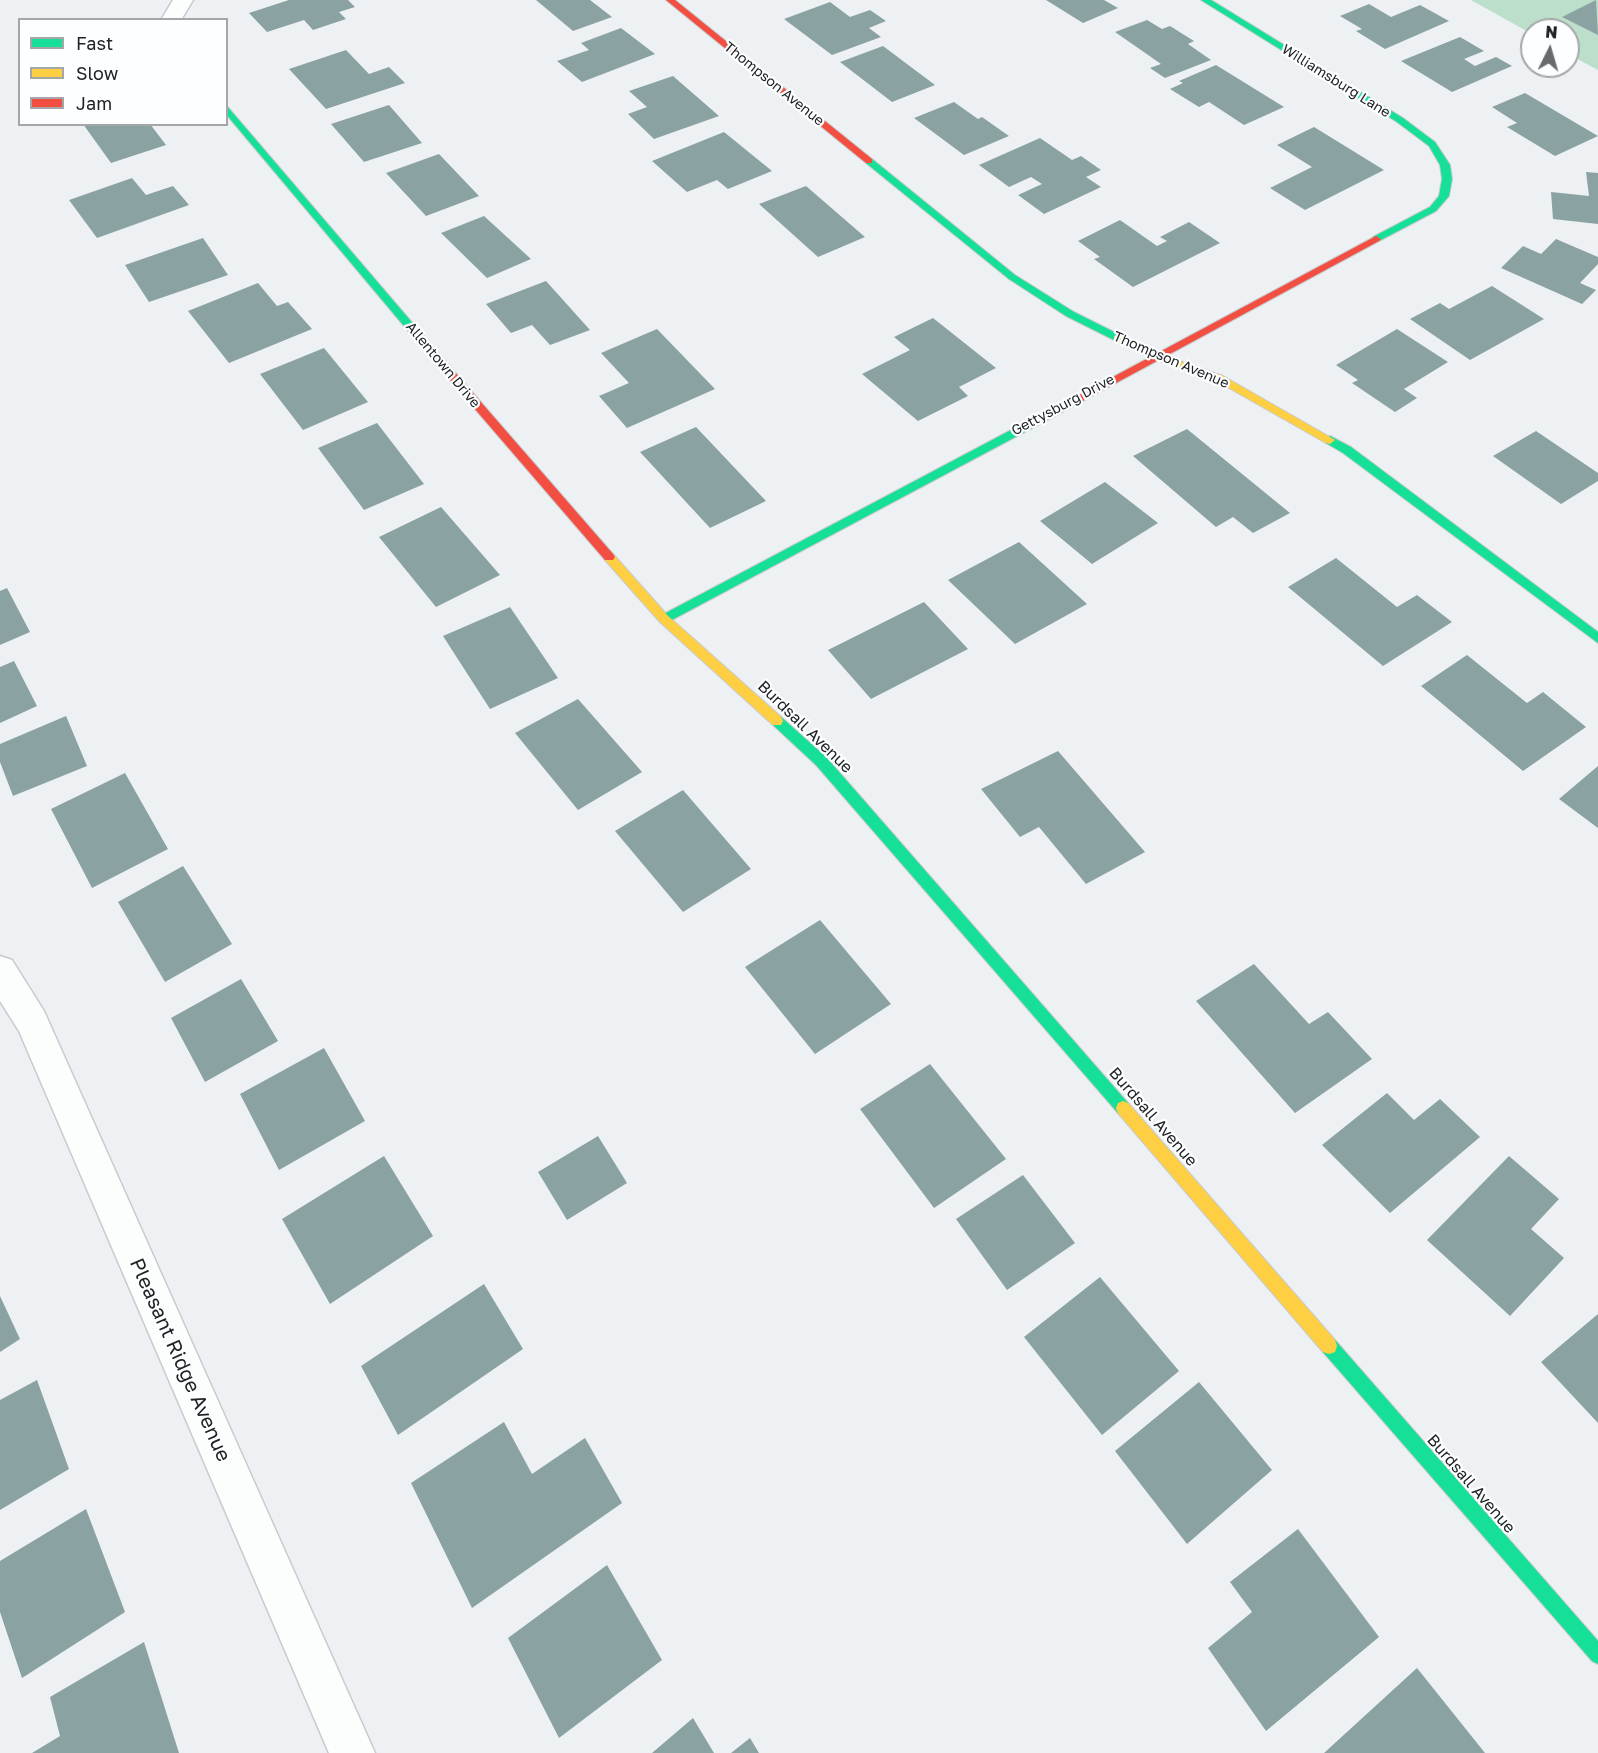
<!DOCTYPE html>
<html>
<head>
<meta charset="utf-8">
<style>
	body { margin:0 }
	#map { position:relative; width:1598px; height:1753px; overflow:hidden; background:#edf1f3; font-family:"Golos Text",sans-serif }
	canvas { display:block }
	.legend { position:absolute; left:18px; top:18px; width:210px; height:108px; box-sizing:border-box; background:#fdfeff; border:2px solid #a5a6a7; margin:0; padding:8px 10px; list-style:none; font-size:18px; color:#202324 }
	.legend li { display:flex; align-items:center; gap:12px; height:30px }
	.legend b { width:30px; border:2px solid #a5a6a7 }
	.north { position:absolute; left:1520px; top:18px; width:60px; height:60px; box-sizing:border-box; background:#fdfeff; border:2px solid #a5a6a7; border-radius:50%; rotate:5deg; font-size:16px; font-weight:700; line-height:24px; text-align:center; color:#202324 }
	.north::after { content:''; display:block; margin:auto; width:21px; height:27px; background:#686b6c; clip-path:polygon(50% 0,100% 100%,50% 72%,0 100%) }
</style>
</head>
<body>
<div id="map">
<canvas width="1598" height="1753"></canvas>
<ul class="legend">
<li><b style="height:8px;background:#16e098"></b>Fast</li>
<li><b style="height:8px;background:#ffcf43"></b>Slow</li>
<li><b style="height:8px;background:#f24e42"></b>Jam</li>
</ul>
<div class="north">N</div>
</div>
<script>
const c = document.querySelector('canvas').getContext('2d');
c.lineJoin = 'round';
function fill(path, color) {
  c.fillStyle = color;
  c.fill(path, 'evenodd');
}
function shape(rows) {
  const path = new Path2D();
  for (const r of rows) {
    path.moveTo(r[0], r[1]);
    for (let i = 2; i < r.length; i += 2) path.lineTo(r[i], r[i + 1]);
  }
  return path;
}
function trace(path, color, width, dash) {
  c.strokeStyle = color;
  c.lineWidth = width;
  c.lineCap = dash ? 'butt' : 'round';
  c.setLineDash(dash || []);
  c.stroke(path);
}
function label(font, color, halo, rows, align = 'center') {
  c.font = font + ' "Golos Text",sans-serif';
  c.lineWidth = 4.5;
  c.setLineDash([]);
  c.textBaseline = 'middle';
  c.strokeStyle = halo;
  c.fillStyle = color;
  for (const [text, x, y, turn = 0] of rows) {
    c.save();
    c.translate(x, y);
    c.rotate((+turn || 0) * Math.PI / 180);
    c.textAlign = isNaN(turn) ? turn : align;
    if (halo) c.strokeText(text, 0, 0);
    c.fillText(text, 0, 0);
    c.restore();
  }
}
const green = shape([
	[1471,0,1598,0,1598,70,1568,54,1568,30,1532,30,1532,34]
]);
const building = shape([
	[289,0,348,0,355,7,339,12,346,19,313,30,304,20,267,32,249,13],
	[536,0,590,0,612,17,573,31],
	[1046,0,1104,0,1118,8,1083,23],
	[1596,0,1598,35,1562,17],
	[830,2,850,17,870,10,886,21,869,28,881,37,832,55,784,19],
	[1369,4,1391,17,1420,5,1449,21,1385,49,1356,31,1362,29,1340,16],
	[1147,20,1162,29,1170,26,1194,41,1188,44,1211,60,1165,78,1150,68,1161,64,1115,32],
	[621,28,655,54,582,82,557,61,589,50,581,43],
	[1460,37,1484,51,1464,59,1475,66,1496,57,1512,66,1452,92,1401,61],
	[883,46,935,85,892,102,840,62],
	[346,50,369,74,389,67,405,83,326,109,289,69],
	[1216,65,1284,107,1244,125,1209,102,1199,107,1170,89,1183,83,1179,81],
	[673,76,719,116,654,139,628,114,647,107,629,91],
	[1525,93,1598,136,1555,156,1507,127,1517,123,1492,107],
	[954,102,978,119,982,117,1009,136,964,155,914,118],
	[389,105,422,143,364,162,331,124],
	[83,124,150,124,166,145,111,163],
	[1314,127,1384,170,1305,210,1270,188,1312,167,1277,145],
	[724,132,772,171,728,189,717,180,687,192,652,161],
	[1040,138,1072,160,1081,156,1101,170,1086,177,1101,187,1044,214,1018,195,1042,184,1031,177,1009,187,979,165],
	[439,154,479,196,426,216,386,173],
	[1586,172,1598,173,1598,224,1553,219,1551,192,1589,196],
	[132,178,146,195,173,186,189,205,97,238,69,200],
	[806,186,865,237,818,257,759,204],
	[484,216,531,259,487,278,441,233],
	[1120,220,1157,246,1167,241,1160,237,1189,222,1220,243,1133,287,1094,259,1100,257,1078,241],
	[203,238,228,275,149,302,125,265],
	[1556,239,1598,257,1598,264,1580,283,1596,290,1582,304,1501,268,1523,246,1541,254],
	[546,281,590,330,550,345,532,325,511,333,486,304],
	[258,283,277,306,288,302,312,329,229,363,188,311],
	[1492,286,1544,319,1470,360,1410,319,1440,303,1449,309],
	[933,318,996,368,959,387,968,396,918,421,862,374,910,350,894,337],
	[657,329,715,389,627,428,599,396,629,383,601,353],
	[1397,329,1448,362,1404,389,1417,398,1395,412,1352,383,1358,380,1336,365],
	[324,348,368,402,303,430,260,374],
	[377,423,424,484,364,510,318,448],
	[696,427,766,501,710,528,640,452],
	[1187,429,1290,513,1253,533,1233,517,1216,527,1133,456],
	[1536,431,1598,473,1598,481,1561,504,1493,456],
	[1105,482,1158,523,1092,564,1040,521],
	[441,507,500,575,436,607,379,537],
	[1019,542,1087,604,1015,644,948,580],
	[1336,558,1397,607,1417,595,1452,622,1383,666,1288,587],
	[7,588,30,632,0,645,0,591],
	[924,602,968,649,871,699,828,650],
	[510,607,558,678,490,709,443,636],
	[1467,655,1527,703,1543,692,1586,727,1523,771,1421,686],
	[14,661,37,706,0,723,0,667],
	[578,699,642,772,578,810,515,733],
	[66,716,87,766,13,796,0,762,0,744],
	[1058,751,1145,852,1086,884,1039,827,1020,837,981,789],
	[1598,766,1598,828,1559,799],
	[125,773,168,849,92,888,51,809],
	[683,790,751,869,683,912,615,831],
	[183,866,232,944,165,982,118,902],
	[820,920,891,1004,815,1054,745,967],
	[1254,964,1309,1024,1328,1012,1372,1059,1295,1113,1196,1001],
	[241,979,278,1041,205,1082,171,1018],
	[324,1048,365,1121,279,1170,240,1094],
	[930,1064,1006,1159,934,1208,860,1109],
	[1387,1093,1414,1120,1440,1099,1480,1137,1390,1213,1322,1145],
	[598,1136,627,1183,567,1220,538,1172],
	[384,1156,433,1236,330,1304,282,1219],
	[1509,1156,1559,1199,1531,1229,1564,1258,1510,1316,1427,1240],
	[1023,1175,1075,1243,1007,1290,956,1219],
	[1100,1277,1179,1371,1102,1435,1024,1337],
	[484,1284,523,1349,398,1435,361,1366],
	[0,1296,20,1339,0,1352],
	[1598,1314,1598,1423,1541,1362],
	[37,1380,69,1469,0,1510,0,1400],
	[1199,1382,1272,1470,1187,1544,1115,1451],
	[504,1422,532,1474,585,1438,622,1503,472,1608,411,1483],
	[86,1509,125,1612,22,1678,0,1612,0,1561],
	[1298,1529,1379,1637,1266,1731,1208,1648,1252,1612,1230,1582],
	[607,1565,662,1660,559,1738,508,1638],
	[144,1642,179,1753,32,1753,60,1736,50,1697],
	[1417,1668,1485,1753,1324,1753],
	[693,1718,714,1753,652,1753],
	[750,1738,759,1753,731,1753]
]);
const street = shape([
	[173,0,193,0,181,20,161,20,173,0],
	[0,956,12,960,44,1011,375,1753,329,1753,19,1031,0,1001,0,956]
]);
const fast = shape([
	[1201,0,1211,0,1403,118,1435,142,1450,165,1452,179,1449,196,1436,211,1379,241,1373,241,1373,237,1430,207,1439,196,1442,179,1440,165,1429,146,1397,122,1201,0],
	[226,105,433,347,433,351,425,351,226,114,226,105],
	[866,159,872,159,1015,275,1074,312,1122,336,1122,340,1114,340,1066,316,1009,279,866,163,866,159],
	[1062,403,1066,404,1066,410,668,622,664,623,658,619,660,616,1062,403],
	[1330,436,1351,447,1598,632,1598,643,1343,453,1326,443,1325,440,1330,436],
	[777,716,781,717,826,757,1128,1103,1130,1108,1128,1113,1123,1115,1118,1113,816,765,773,725,771,721,773,717,777,716],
	[1329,1338,1335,1340,1598,1641,1598,1664,1592,1661,1323,1352,1321,1346,1323,1340,1329,1338]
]);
const slow = shape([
	[1118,335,1159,354,1223,376,1335,440,1330,444,1326,443,1215,380,1151,358,1114,340,1114,336,1118,335],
	[609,553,613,554,668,616,781,717,783,721,781,725,773,725,660,622,605,560,603,557,609,553],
	[1123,1101,1128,1103,1335,1340,1337,1346,1335,1352,1329,1354,1323,1352,1118,1113,1116,1108,1118,1103,1123,1101]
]);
const jam = shape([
	[666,0,675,0,872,159,872,163,866,163,666,0],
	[1376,236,1381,239,1379,241,1066,410,1062,411,1057,407,1376,236],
	[429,346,433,347,613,554,615,557,613,560,605,560,425,351,424,349,429,346]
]);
const farStreetnames = [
	["Williamsburg Lane",1336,81,32],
	["Thompson Avenue",774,84,39],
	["Thompson Avenue",1171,360,23],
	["Allentown Drive",443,365,50],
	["Gettysburg Drive",1063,405,-28]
];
const streetNames = [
	["Burdsall Avenue",805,727,44],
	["Burdsall Avenue",1153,1117,49],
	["Burdsall Avenue",1471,1484,49]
];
const nearStreetnames = [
	["Pleasant Ridge Avenue",180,1360,66]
];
fill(green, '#bcdfcb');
fill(building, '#8ba2a2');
trace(street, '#c8cacc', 3);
trace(fast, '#c8cacc', 2);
trace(slow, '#c8cacc', 2);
trace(jam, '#c8cacc', 2);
fill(street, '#fcfdfd');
fill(fast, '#16e098');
fill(slow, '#ffcf43');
fill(jam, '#f24e42');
label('14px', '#202324', '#fdfeff', farStreetnames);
label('16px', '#202324', '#fdfeff', streetNames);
label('20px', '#202324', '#fdfeff', nearStreetnames);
</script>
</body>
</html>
